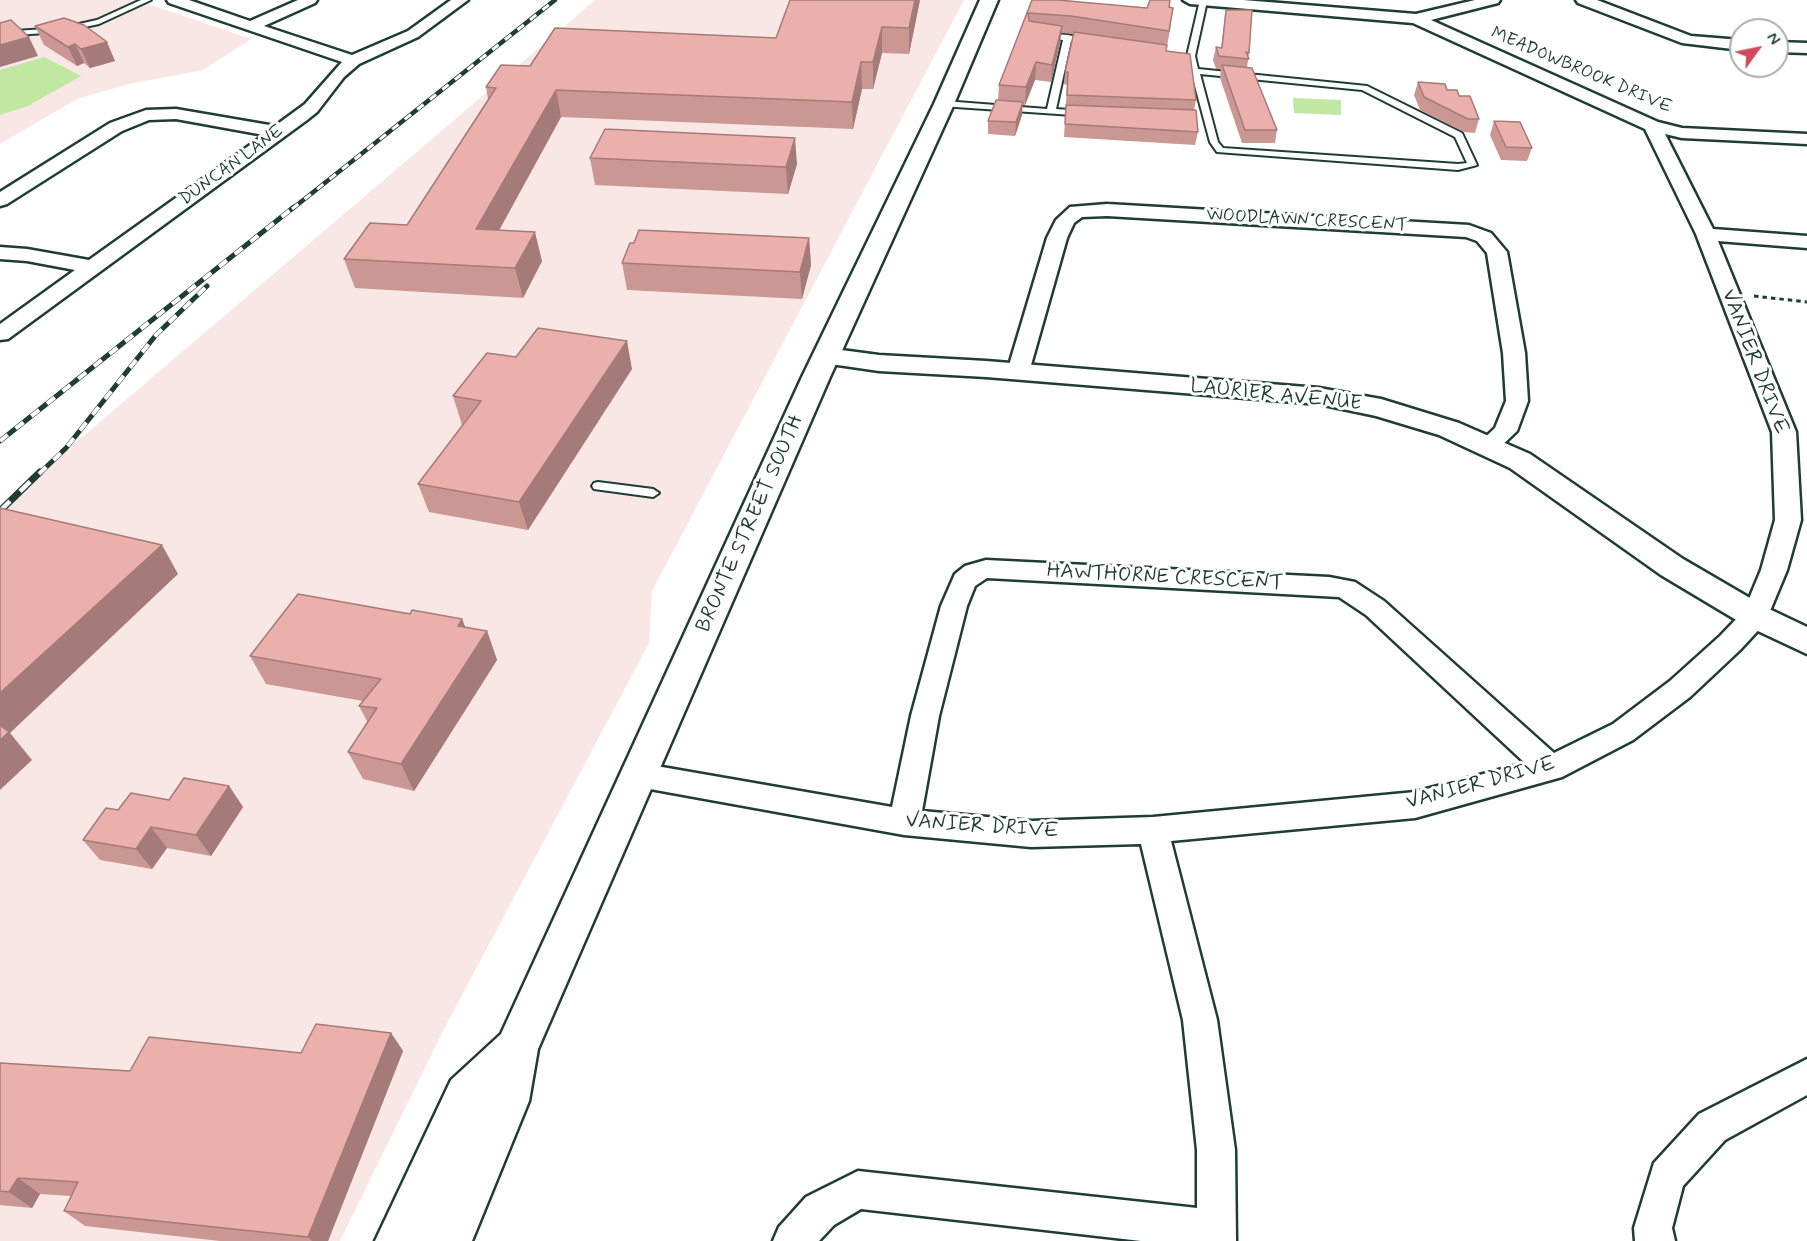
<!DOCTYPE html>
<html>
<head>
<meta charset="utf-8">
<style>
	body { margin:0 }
	#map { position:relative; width:1807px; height:1241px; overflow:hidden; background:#fff; font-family:Mynerve,sans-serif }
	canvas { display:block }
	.north { position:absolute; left:1729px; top:18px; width:60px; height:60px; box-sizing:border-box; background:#fff; border:2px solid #a5b1ae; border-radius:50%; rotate:57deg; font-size:16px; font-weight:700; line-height:24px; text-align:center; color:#1f3d34 }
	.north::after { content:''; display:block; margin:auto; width:21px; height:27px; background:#d1495b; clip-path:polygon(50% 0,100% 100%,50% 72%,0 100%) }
</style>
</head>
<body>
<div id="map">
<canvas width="1807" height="1241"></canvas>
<div class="north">N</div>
</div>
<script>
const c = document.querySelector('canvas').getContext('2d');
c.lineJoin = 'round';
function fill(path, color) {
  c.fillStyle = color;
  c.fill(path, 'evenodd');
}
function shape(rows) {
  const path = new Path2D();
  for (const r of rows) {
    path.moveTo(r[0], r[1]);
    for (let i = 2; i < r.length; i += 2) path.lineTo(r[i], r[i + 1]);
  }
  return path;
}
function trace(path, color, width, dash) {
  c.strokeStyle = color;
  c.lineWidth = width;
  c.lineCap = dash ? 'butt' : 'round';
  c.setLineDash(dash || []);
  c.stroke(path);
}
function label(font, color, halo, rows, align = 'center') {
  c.font = font + ' Mynerve,sans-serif';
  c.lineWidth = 6;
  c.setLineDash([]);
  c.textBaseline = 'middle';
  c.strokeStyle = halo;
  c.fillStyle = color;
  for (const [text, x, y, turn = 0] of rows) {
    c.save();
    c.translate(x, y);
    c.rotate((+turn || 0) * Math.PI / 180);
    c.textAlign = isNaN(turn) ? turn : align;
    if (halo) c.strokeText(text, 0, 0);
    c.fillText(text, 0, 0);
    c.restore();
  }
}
const built = shape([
	[0,0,137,0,251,39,203,70,129,84,77,99,0,144],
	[595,0,964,0,652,591,649,643,443,1031,340,1241,0,1241,0,507]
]);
const green = shape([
	[44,57,81,76,28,106,0,115,0,70],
	[1293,98,1341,100,1341,115,1294,113]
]);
const path = shape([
	[1754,296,1807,302]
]);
const service = shape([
	[141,0,151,0,99,24,61,32,15,35,0,33,0,29,15,31,61,28,97,20,141,0],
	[1200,0,1207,1,1195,56,1198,69,1367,86,1462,133,1477,165,1458,170,1217,152,1210,142,1187,56,1200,0],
	[1200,74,1362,90,1455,137,1467,163,1458,164,1223,148,1218,142,1200,74],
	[1041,33,1068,35,1095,41,1091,43,1071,41,1056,109,1084,111,1087,112,1087,116,941,106,940,104,944,101,1047,109,1063,40,1041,37,1041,33],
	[598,482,653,489,659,493,653,497,594,489,592,486,594,483,598,482]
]);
const minor = shape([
	[167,0,189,0,250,21,298,0,317,0,315,3,264,26,352,55,408,31,451,0,468,0,418,37,359,64,344,77,317,112,307,120,8,339,0,340,0,324,75,270,27,261,0,259,0,247,27,249,89,260,264,135,176,119,149,120,122,131,7,204,0,206,0,192,110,123,146,110,176,109,275,126,305,104,342,62,169,3,167,0],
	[1183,0,1243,0,1416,14,1475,0,1500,0,1498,3,1431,20,1658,122,1682,128,1807,134,1807,144,1682,138,1665,134,1713,229,1807,236,1807,248,1718,241,1796,432,1801,520,1787,570,1765,623,1740,650,1690,697,1633,740,1562,777,1415,818,1171,841,1217,1020,1235,1150,1236,1241,1141,1241,861,1209,834,1225,819,1241,773,1241,779,1227,806,1197,858,1171,1197,1208,1197,1150,1183,1020,1141,844,1031,847,904,835,639,787,628,784,624,775,628,766,639,763,892,807,911,716,941,606,955,574,965,566,986,560,1329,577,1355,582,1384,601,1554,753,1613,724,1670,681,1720,636,1744,611,1761,570,1775,520,1772,432,1696,234,1645,129,1413,23,1190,4,1183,0],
	[987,578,1339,597,1366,615,1525,763,1415,792,1153,817,1031,821,922,811,939,716,967,606,975,586,987,578],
	[1576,0,1597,0,1691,36,1741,40,1741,50,1682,43,1578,3,1576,0],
	[1777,42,1807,43,1807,53,1777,52,1777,42],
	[1107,204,1469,225,1491,233,1507,252,1525,353,1528,401,1517,431,1496,451,1488,454,1480,451,1476,446,1495,428,1506,401,1503,353,1487,253,1477,241,1466,237,1107,216,1082,217,1074,223,1067,238,1029,372,1026,377,1018,379,1010,377,1007,372,1047,238,1056,220,1070,207,1107,204],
	[1807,1059,1807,1095,1725,1140,1683,1186,1672,1228,1675,1241,1635,1241,1634,1228,1654,1163,1699,1114,1807,1059]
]);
const tertiary = shape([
	[826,348,879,355,986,361,1319,388,1381,399,1459,423,1530,454,1683,559,1767,608,1807,627,1807,654,1743,624,1661,575,1510,468,1439,435,1376,416,1319,404,986,377,879,371,817,362,813,356,817,350,826,348]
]);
const secondary = shape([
	[980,0,998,0,954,104,830,377,538,1049,529,1101,472,1241,424,1241,430,1228,424,1241,375,1241,451,1080,501,1034,802,377,934,104,980,0]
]);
const railFar2 = shape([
	[292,209,555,0]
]);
const railFar1 = shape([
	[0,441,294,207],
	[39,474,66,448,156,335,207,286]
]);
const rail = shape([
	[0,511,40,472]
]);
const wall = shape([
	[920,0,909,54,882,53,873,89,862,89,853,129,561,117,499,230,542,261,523,298,355,288,344,259,407,225,488,99,486,87,530,66,776,38],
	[1032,0,1147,8,1169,7,1171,25,1166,51,1196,100,1194,110,1198,132,1195,145,1064,137,1067,85,1064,84,1065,72,1074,34,1061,33,1060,43,1051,82,1035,80,1025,105,1022,105,1022,115,1015,136,988,134,988,121,998,100,999,85],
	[1226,10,1249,53,1247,68,1277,130,1275,143,1242,143,1220,78,1221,69,1216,69,1213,60,1216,47,1221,48],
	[35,26,115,61,90,68,84,63,77,66,44,45],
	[1418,82,1447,90,1459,96,1479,119,1475,133,1464,132,1420,110,1414,95],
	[1494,121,1532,148,1527,161,1501,160,1490,135],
	[590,158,797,164,788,194,595,185],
	[809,238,811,265,802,299,627,290,622,263],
	[516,357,632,369,528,530,429,512,418,484,463,425,462,425,453,396],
	[410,614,462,619,465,627,487,631,497,660,414,791,363,779,348,752,368,723,359,706,363,701,266,684,250,656],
	[229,786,243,807,211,856,167,848,152,869,100,860,83,840,118,810],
	[391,1033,403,1051,328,1241,220,1241,85,1226,64,1211,71,1196,40,1194,32,1208,0,1205,0,1063,130,1071,301,1053]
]);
const shadedWall = shape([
	[915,0,920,0,909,54,909,28],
	[1062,26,1060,43,1051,82,1052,65],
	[882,27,882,53,873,89,873,62],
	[29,37,38,56,0,67,0,45],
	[107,42,115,61,90,68,81,49],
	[75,44,84,63,77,66,68,47],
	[861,62,862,89,853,129,852,102],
	[1036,62,1035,80,1025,105,1026,87],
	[556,90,561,117,484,258,476,229],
	[1023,102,1022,115,1015,136,1016,122],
	[795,138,797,164,788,194,786,167],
	[535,232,542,261,523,298,515,268],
	[809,238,811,265,802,299,800,272],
	[627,341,632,369,528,530,519,502],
	[162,545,178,574,10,733,32,760,0,790,0,693],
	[462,619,473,648,458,626],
	[487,631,497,660,414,791,401,764],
	[229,786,243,807,211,856,196,835],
	[151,827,167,848,152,869,136,849],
	[391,1033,403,1051,328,1241,312,1241,308,1237],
	[18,1178,40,1194,32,1208,9,1192]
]);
const building = shape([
	[790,0,915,0,909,28,882,27,873,62,861,62,852,102,556,90,476,229,535,232,515,268,344,259,370,223,407,225,496,88,486,87,501,65,530,66,555,28,776,38,790,0],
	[1032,0,1058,0,1147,8,1150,0,1170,0,1169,7,1173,8,1169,31,1071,16,1028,13,1029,21,1062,26,1052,65,1036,62,1026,87,999,85,1032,0],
	[1226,10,1252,10,1249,53,1246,52,1249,59,1219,56,1216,47,1222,48,1226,10],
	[64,18,84,25,107,42,81,49,75,44,68,47,35,26,64,18],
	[11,20,29,37,0,45,0,23,11,20],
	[1074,32,1167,45,1166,51,1190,54,1196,100,1067,95,1068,72,1065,72,1074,32],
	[1222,65,1252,68,1277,130,1245,130,1222,65],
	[1418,82,1445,84,1447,90,1457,90,1459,96,1470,96,1479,119,1468,119,1424,97,1418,82],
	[996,100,1023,102,1016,122,988,121,996,100],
	[1066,105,1196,110,1198,132,1065,124,1066,105],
	[1494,121,1520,122,1532,148,1506,147,1494,121],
	[605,129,795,138,786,167,590,158,605,129],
	[639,230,809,238,800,272,622,263,630,243,634,243,639,230],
	[538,328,627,341,519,502,418,484,481,401,453,396,487,353,516,357,538,328],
	[0,508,162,545,0,693,0,508],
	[298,594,410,614,412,610,462,619,458,626,487,631,401,764,348,752,377,708,359,706,381,679,250,656,298,594],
	[0,725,9,732,0,740,0,725],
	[184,778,229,786,196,835,151,827,136,849,83,840,106,808,118,810,131,793,169,800,184,778],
	[316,1024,391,1033,308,1237,64,1211,78,1182,18,1178,9,1192,0,1191,0,1063,130,1071,149,1037,301,1053,316,1024]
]);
const farStreetnames = [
	["MEADOWBROOK DRIVE",1581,71,23],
	["DUNCAN LANE",232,166,-36],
	["WOODLAWN CRESCENT",1307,221,3]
];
const streetNames = [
	["VANIER DRIVE",1754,362,69],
	["LAURIER AVENUE",1276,396,6],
	["BRONTE STREET SOUTH",751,524,-66],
	["HAWTHORNE CRESCENT",1165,578,3],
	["VANIER DRIVE",1481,784,-15],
	["VANIER DRIVE",982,827,4]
];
fill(built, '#f9e7e6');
fill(green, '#c0e8a3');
trace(service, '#1f3d34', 4);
trace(minor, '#1f3d34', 5);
trace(tertiary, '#1f3d34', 5);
trace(secondary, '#1f3d34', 5);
trace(path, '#1f3d34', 3, [4.5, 4]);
fill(service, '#fff');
fill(minor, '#fff');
fill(tertiary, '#fff');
fill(secondary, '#fff');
trace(railFar2, '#1f3d34', 4.5);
trace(railFar1, '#1f3d34', 5);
trace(rail, '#1f3d34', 7);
trace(railFar2, '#fff', 3, [8]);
trace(railFar1, '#fff', 4, [10]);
trace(rail, '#fff', 4.5, [14]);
fill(wall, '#ca9793');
fill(shadedWall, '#a47b78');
fill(building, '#ebb0ab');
trace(building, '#a47b78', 1.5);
label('18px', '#1f3d34', '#fff', farStreetnames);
label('21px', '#1f3d34', '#fff', streetNames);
</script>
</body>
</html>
